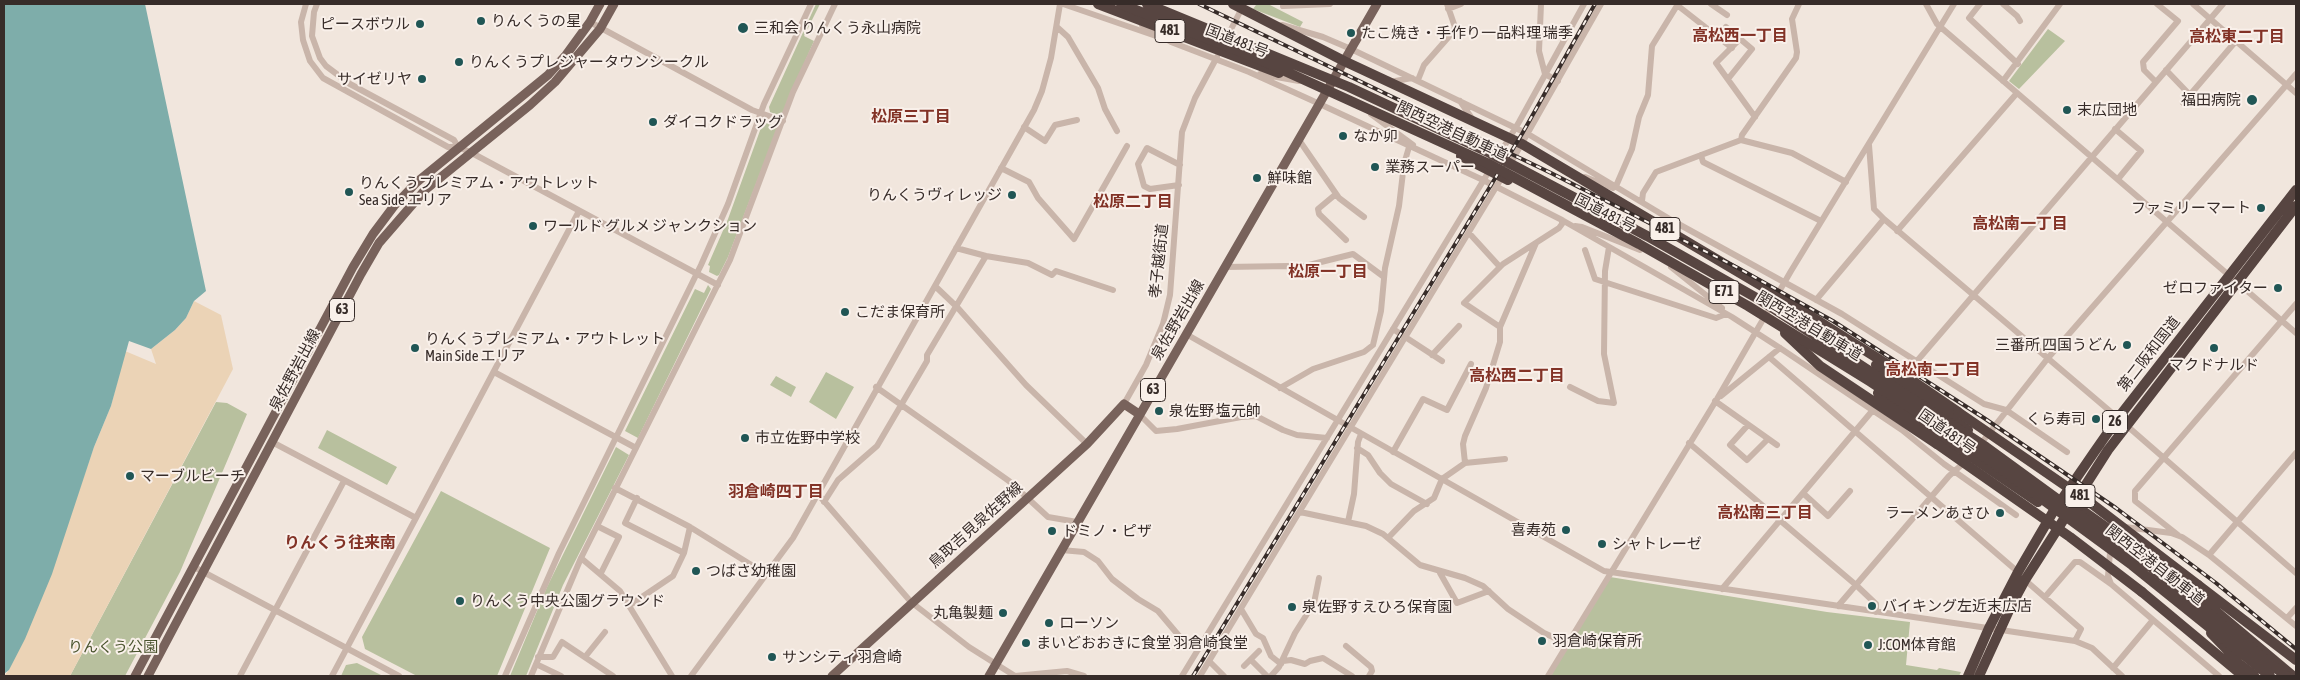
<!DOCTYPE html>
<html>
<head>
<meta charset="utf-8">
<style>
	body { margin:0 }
	#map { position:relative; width:2300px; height:680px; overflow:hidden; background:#f1e6dd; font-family:"Asap Condensed",sans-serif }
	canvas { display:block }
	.frame { position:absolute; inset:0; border:5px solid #372c29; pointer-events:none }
</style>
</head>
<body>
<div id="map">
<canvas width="2300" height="680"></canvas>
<div class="frame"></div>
</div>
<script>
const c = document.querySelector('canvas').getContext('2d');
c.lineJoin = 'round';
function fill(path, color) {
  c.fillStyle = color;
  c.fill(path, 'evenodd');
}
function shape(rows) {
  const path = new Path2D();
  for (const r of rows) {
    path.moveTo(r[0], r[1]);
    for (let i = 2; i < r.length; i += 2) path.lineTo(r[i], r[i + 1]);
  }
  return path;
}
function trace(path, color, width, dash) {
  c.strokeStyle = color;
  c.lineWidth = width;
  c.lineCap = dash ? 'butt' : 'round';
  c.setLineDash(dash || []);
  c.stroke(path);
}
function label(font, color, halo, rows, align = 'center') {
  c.font = font + ' "Asap Condensed","Noto Sans JP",sans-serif';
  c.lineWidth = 4;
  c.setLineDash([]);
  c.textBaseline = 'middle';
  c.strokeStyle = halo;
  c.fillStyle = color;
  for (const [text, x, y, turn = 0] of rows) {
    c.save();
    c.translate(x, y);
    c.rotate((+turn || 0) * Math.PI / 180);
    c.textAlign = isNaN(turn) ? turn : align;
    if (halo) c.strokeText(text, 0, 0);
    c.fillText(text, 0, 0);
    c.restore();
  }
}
const green = shape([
	[816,4,820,4,804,36,814,41,782,114,778,115,770,112,769,107],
	[1268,4,1303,22,1300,27,1253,9,1256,5],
	[2048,29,2065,41,2019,89,2009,81],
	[766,123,775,126,777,129,728,257,719,275,717,276,709,272,710,266,708,265,728,219,762,125],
	[708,285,711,289,638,438,625,431,695,289,704,293],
	[826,372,854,387,836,419,809,402],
	[776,376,796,387,791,397,770,385],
	[216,402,227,403,247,414,180,572,125,676,70,676],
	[327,430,397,467,387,485,318,448],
	[616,447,629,455,563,585,526,676,510,676,547,587],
	[441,491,550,548,497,676,417,676,365,649,362,637],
	[1610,577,1827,612,1910,622,1906,665,1937,670,1939,668,1961,672,1959,676,1549,676],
	[357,663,383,676,341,676,346,665]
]);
const sand = shape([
	[194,301,221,315,233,369,70,676,4,676,9,670,67,525,94,447,111,406,125,351,156,364,151,349,175,330,186,318]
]);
const water = shape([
	[4,4,145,4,206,291,194,301,186,318,175,330,151,349,129,341,111,406,94,447,52,574,25,639,9,670,4,674]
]);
const minor = shape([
	[306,4,301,22,303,40,310,61,323,78,448,147,458,147,470,152,718,285],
	[317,4,314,12,312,36,320,58,326,66,350,84,454,140,458,147],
	[1063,4,1156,36],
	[1541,4,1539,51,1545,74,1558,81],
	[1711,4,1727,15],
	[1926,4,1937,24,2296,333],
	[1980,4,1969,18,2018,64],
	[2003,4,2017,16,2020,21],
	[2193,4,2296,93],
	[1677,5,1732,48],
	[1283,6,1330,4],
	[1448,9,1461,4],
	[590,22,752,110,783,121],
	[1142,25,1171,42,1249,72,1311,100,1483,180,1562,220,1732,317,1780,348,1902,430,1944,464,2016,515],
	[1282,25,1323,37,1351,49,1528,134,1673,221,1842,314,1984,404,2006,410,2067,452],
	[1057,27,1068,37,1098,88,1105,109,1117,131],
	[1726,27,1752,49,1728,79],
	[1226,39,1244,4],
	[1740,39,1716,63,1755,117],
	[2166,70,2190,95],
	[1260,74,1299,81],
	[1418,80,1424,65,1453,32,1455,27,1447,4],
	[2003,81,2060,4],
	[1390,82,1412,78],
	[2156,82,2144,70,2143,62,2178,21,2157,4],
	[1460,101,1473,120],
	[2183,103,2236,41],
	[1371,114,1413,145],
	[1024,127,1045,141,1055,125,1077,120],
	[2115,129,2141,151,2118,179],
	[1299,140,1339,198,1364,217],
	[1741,140,1742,135,1796,58,1797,52,1792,19,1799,4],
	[1869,145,1874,209,1884,219],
	[1701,155,1703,162,1821,221],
	[1509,166,1601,4],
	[1001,168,1029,182,1038,198,1074,239,1127,146],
	[1585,177,1613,188],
	[1179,185,1150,189,1144,186,1138,164,1147,148,1180,165],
	[1616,186,1632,149,1639,117,1648,95,1652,46,1678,4],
	[1336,194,1318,209,1319,214,1346,240],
	[1642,201,1643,193,1656,172,1741,140,1792,153,1846,182],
	[1575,226,1582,227,1640,250],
	[1897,231,2017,93],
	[1469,233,1500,267],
	[956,248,986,256,1028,263,1052,275,1056,271,1113,290],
	[1585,250,1595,279,1716,318,1726,314],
	[1225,267,1289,266,1297,268,1353,254,1384,277],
	[1671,267,1722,308],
	[935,286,957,307,1026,385,1087,444],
	[1816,300,1884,219,2118,418],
	[1500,327,1464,303,1503,264,1559,228,1562,224,1562,220],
	[1393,329,1442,361],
	[1186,334,1604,571,2075,641,2092,648,2122,676],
	[1432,355,1459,326],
	[1769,357,2018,572],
	[1917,361,2223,4],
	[494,372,636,448],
	[876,387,1009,481,1048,517,1077,522],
	[1570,387,1598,401,1614,403,1604,354,1605,271,1609,247],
	[1280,388,1313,369,1364,352,1373,345,1381,311,1385,268,1399,206,1404,164,1409,147],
	[1721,396,1780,348],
	[1715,401,1777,445],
	[1124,404,1146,365,1163,324,1170,295,1182,132,1195,98,1217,57],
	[1139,414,1156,431,1177,429,1241,417,1256,416,1283,430,1297,435,1327,438],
	[1748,425,1730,445,1747,460,1768,439],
	[2126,425,2296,573],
	[272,442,416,518],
	[1689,443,1856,585,1876,604,1876,612],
	[1979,446,2048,358,2296,74],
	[1357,448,1368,455,1380,473,1391,484,1427,504],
	[1393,452,1423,399,1447,410,1471,364],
	[1465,463,1463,444,1465,436,1486,388,1500,342,1500,327,1536,243],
	[615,488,690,527,766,574],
	[817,493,911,602,969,647,1015,676,1067,671,1084,676],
	[1804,494,1828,516,1850,491],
	[637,498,625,523,684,553],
	[824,502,838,480,877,446,927,361,927,355,986,256],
	[1300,512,1366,526,1383,534,1420,565,1465,578,1483,586,1508,609,1544,633,1568,644],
	[1348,522,1354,494,1358,442,1361,434],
	[597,526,619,537,601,573],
	[2125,527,2171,533,2182,537,2209,555,2296,626],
	[2178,535,2135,501,2135,491,2296,304],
	[1388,538,1414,511,1434,498,1442,479,1465,463,1505,459],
	[1061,550,1084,552,1098,561,1112,579,1138,599,1158,611,1180,637,1198,650],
	[2110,553,2108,576,2111,584,2219,676],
	[2209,555,2296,453],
	[581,558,620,591,672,676],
	[194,567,399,676],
	[1440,573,1457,603,1489,591],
	[2025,580,2081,629,2075,641],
	[1722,589,1873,410],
	[2045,597,2075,562,2080,562,2111,584],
	[630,605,673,576,684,553,690,527],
	[1838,606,1949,476,1966,461],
	[1241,609,1256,634,1263,638,1271,656,1281,664],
	[2287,618,2296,608],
	[1346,646,1371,667,1372,671,1369,676],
	[538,657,553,657,562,642,613,676],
	[585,657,605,632],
	[1251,660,1267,676],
	[1209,661,1224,676],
	[1283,661,1291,660,1305,664,1310,661,1323,658,1352,676],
	[536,664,561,676],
	[1244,666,1259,651],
	[2113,668,2153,620],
	[240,676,344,481],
	[332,676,579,211],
	[505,676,559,553,701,265,728,204,764,104,811,4],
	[531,676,581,558,730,260,793,92,835,4],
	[691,676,793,538,1034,110,1042,91,1051,58,1060,4],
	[1182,676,1519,122,1584,4],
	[1200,676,1504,174],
	[1271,676,1279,667,1295,633,1314,603,1319,578],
	[1548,676,1717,399,1791,271,1954,4]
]);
const major = shape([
	[135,676,353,267,373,234,394,206,417,182,548,75,566,55,590,22,600,4],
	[148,676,361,274,379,243,425,190,530,105,555,82,600,29,614,4],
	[832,676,1087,444,1124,404,1139,414],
	[989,676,1377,4]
]);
const highway = shape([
	[1098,4,1279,73],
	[1233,4,1344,61,1522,144,1777,295,1901,373,1958,412],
	[1461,156,1508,180],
	[1785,333,1820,366,1937,444],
	[1876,365,1968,430],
	[1878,393,2038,502],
	[2076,506,2168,571,2293,676],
	[2198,585,2296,660],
	[2142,592,2243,676],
	[2211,633,2237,660],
	[2230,657,2254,675],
	[1968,676,1989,628,2018,572,2053,512,2095,451,2118,418,2296,190],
	[1979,676,2012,604,2025,580,2108,450,2296,206]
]);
const rail = shape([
	[1199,4,1551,173,1738,268,1833,321,1984,418,2116,508,2216,583,2296,649],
	[1193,676,1522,134,1595,4]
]);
const highwayBridge = shape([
	[1121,4,1254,57,1487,163,1639,244,1748,306,1871,382,1982,455,2132,565,2270,676],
	[1147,4,1349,87,1490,153,1647,236,1762,301,1986,447,2152,568,2286,676],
	[1958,412,2092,504,2198,585],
	[1937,444,2070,537,2142,592]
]);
const markers = [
	[481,21,5,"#205655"],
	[420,24,5,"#205655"],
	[743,28,6,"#205655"],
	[1351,33,5,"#205655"],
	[459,62,5,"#205655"],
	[422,79,5,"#205655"],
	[2252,100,6,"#205655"],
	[2067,110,5,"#205655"],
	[653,122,5,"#205655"],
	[1343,136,5,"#205655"],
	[1375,167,5,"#205655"],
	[1257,178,5,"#205655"],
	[349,192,5,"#205655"],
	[1012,195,5,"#205655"],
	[2261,208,5,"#205655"],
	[533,226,5,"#205655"],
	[2278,288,5,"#205655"],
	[845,312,5,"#205655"],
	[2127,345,5,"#205655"],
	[415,348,5,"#205655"],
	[2214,348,5,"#205655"],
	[1159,411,5,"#205655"],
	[2096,419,5,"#205655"],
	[745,438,5,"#205655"],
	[130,476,5,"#205655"],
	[2000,513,5,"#205655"],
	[1566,530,5,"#205655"],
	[1052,531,5,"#205655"],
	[1602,544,5,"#205655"],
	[696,571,5,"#205655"],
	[460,601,5,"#205655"],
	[1872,606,5,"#205655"],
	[1292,607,5,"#205655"],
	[1003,613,5,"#205655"],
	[1049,623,5,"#205655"],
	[1542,641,5,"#205655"],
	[1026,643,5,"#205655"],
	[1868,645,5,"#205655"],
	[772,657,5,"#205655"]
];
const shields = [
	[1170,31,30],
	[1665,229,30],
	[1724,292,30],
	[342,310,25],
	[1153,390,25],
	[2115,422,25],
	[2080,496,30]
];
const shieldNames = [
	["481",1170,31],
	["481",1665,229],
	["E71",1724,292],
	["63",342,310],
	["63",1153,390],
	["26",2115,422],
	["481",2080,496]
];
const poiNames = [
	["りんくうの星",491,21],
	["ピースボウル",410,24,"right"],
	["三和会 りんくう永山病院",754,28],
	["たこ焼き・手作り一品料理 瑞季",1361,33],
	["りんくうプレジャータウンシークル",469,62],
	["サイゼリヤ",412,79,"right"],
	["福田病院",2241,100,"right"],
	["末広団地",2077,110],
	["ダイコクドラッグ",663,122],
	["なか卯",1353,136],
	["業務スーパー",1385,167],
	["鮮味館",1267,178],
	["りんくうプレミアム・アウトレット",359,183],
	["Sea Side エリア",359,200],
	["りんくうヴィレッジ",1002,195,"right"],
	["ファミリーマート",2251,208,"right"],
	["ワールド グルメ ジャンクション",543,226],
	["ゼロファイター",2268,288,"right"],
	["こだま保育所",855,312],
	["りんくうプレミアム・アウトレット",425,339],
	["Main Side エリア",425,356],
	["三番所 四国うどん",2117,345,"right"],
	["マクドナルド",2214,365,"center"],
	["泉佐野 塩元帥",1169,411],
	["くら寿司",2086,419,"right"],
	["市立佐野中学校",755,438],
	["マーブルビーチ",140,476],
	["ラーメンあさひ",1990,513,"right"],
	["喜寿苑",1556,530,"right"],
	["ドミノ・ピザ",1062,531],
	["シャトレーゼ",1612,544],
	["つばさ幼稚園",706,571],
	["りんくう中央公園グラウンド",470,601],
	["バイキング左近末広店",1882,606],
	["泉佐野すえひろ保育園",1302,607],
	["丸亀製麺",993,613,"right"],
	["ローソン",1059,623],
	["羽倉崎保育所",1552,641],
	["まいどおおきに食堂 羽倉崎食堂",1036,643],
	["J:COM体育館",1878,645],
	["サンシティ羽倉崎",782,657]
];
const streetNames = [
	["国道481号",1237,41,21],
	["関西空港自動車道",1452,131,25],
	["国道481号",1605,213,27],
	["孝子越街道",1159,261,-84],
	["泉佐野岩出線",1178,320,-60],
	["関西空港自動車道",1809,326,31],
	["第二阪和国道",2149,354,-52],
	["泉佐野岩出線",295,370,-62],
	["国道481号",1947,432,35],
	["鳥取吉見泉佐野線",976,525,-42],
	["関西空港自動車道",2155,565,38]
];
const parkNames = [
	["りんくう公園",113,647]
];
const neighbourhoodNames = [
	["高松西一丁目",1740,36],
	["高松東二丁目",2237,37],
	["松原三丁目",911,117],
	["松原二丁目",1133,202],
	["高松南一丁目",2020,224],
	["松原一丁目",1328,272],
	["高松南二丁目",1933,370],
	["高松西二丁目",1517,376],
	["羽倉崎四丁目",776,492],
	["高松南三丁目",1765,513],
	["りんくう往来南",340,543]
];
fill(green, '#b8c09e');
fill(sand, '#ebd3b6');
fill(water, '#7eadaa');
trace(minor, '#c9b5aa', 6);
trace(major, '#78625b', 9);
trace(highway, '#574541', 10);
trace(rail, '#372c29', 4);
trace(rail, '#f9f0ea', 2, [5.5]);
trace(highwayBridge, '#574541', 10);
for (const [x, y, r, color] of markers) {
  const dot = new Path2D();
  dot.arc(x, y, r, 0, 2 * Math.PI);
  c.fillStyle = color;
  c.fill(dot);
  trace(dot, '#f9f0ea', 2);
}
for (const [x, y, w] of shields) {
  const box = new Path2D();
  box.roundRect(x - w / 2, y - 11.5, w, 23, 4);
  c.fillStyle = '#f9f0ea';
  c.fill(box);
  trace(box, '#372c29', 1);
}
label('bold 14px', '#372c29', null, shieldNames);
label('15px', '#372c29', '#f9f0ea', poiNames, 'left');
label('15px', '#372c29', '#f9f0ea', streetNames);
label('15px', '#4a542e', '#f9f0ea', parkNames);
label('bold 16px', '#823226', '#f9f0ea', neighbourhoodNames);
</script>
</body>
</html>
